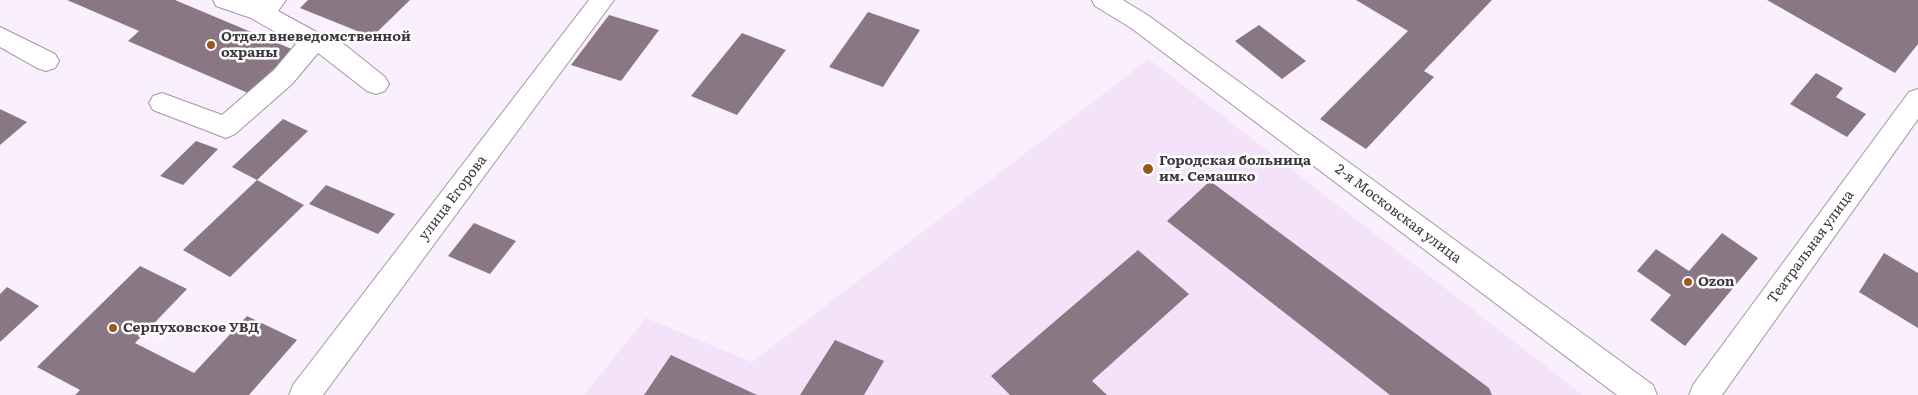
<!DOCTYPE html>
<html>
<head>
<meta charset="utf-8">
<style>
	body { margin:0 }
	canvas { display:block; background:#faeffd }
</style>
</head>
<body>
<canvas width="1918" height="395"></canvas>
<script>
const c = document.querySelector('canvas').getContext('2d');
c.lineJoin = 'round';
function fill(path, color) {
  c.fillStyle = color;
  c.fill(path, 'evenodd');
}
function shape(rows) {
  const path = new Path2D();
  for (const r of rows) {
    path.moveTo(r[0], r[1]);
    for (let i = 2; i < r.length; i += 2) path.lineTo(r[i], r[i + 1]);
  }
  return path;
}
function trace(path, color, width, dash) {
  c.strokeStyle = color;
  c.lineWidth = width;
  c.lineCap = dash ? 'butt' : 'round';
  c.setLineDash(dash || []);
  c.stroke(path);
}
function label(font, color, halo, rows, align = 'center') {
  c.font = font + ' Literata,serif';
  c.lineWidth = 5;
  c.setLineDash([]);
  c.textBaseline = 'middle';
  c.strokeStyle = halo;
  c.fillStyle = color;
  for (const [text, x, y, turn = 0] of rows) {
    c.save();
    c.translate(x, y);
    c.rotate((+turn || 0) * Math.PI / 180);
    c.textAlign = isNaN(turn) ? turn : align;
    if (halo) c.strokeText(text, 0, 0);
    c.fillText(text, 0, 0);
    c.restore();
  }
}
const built = shape([
	[1149,59,1583,395,584,395,646,318,752,362]
]);
const building = shape([
	[67,0,175,0,294,50,248,93,128,41,139,31],
	[308,0,410,0,372,37,300,8],
	[1356,0,1492,0,1424,71,1434,77,1366,149,1320,119,1408,31],
	[1767,0,1918,0,1918,44,1895,73],
	[868,12,920,30,883,87,829,67],
	[609,15,659,30,621,81,571,65],
	[1259,25,1306,61,1282,79,1235,41],
	[742,33,786,50,737,115,691,96],
	[1816,73,1843,88,1836,97,1866,114,1847,137,1790,104],
	[0,109,27,122,0,145],
	[283,119,308,131,257,180,232,167],
	[196,141,218,149,183,185,160,176],
	[257,180,304,205,230,277,183,250],
	[1210,181,1489,388,1492,395,1390,395,1167,221],
	[326,185,395,214,378,234,309,204],
	[474,223,516,241,490,274,448,256],
	[1722,233,1758,258,1685,346,1650,320,1671,295,1637,271,1656,249,1689,271],
	[1138,250,1189,294,1092,381,1107,395,1010,395,991,376],
	[1884,253,1918,273,1918,328,1859,292],
	[140,266,187,289,135,343,194,373,247,316,297,340,249,395,75,395,80,390,37,367],
	[7,287,39,306,0,342,0,294],
	[835,340,884,361,864,395,800,395],
	[671,355,757,395,644,395]
]);
const minor = shape([
	[213,0,286,0,278,11,322,35,340,41,385,77,389,84,385,91,376,94,367,91,318,53,292,84,235,134,226,138,153,110,149,103,153,96,162,93,222,115,274,70,296,44,251,18,216,6,213,0],
	[589,0,614,0,323,395,289,395,293,385,589,0],
	[1092,0,1123,0,1149,16,1653,385,1657,395,1617,395,1131,28,1095,6,1092,0],
	[0,27,55,54,59,61,55,68,46,71,37,68,0,47,0,27],
	[1918,89,1918,119,1722,395,1689,395,1693,385,1909,92,1918,89]
]);
const markers = [
	[211,45,5,"#985920"],
	[1148,169,6,"#985920"],
	[1688,282,5,"#985920"],
	[113,328,5,"#985920"]
];
const poiNames = [
	["Отдел вневедомственной",221,37],
	["охраны",221,53],
	["Городская больница",1159,161],
	["им. Семашко",1159,177],
	["Ozon",1698,282],
	["Серпуховское УВД",123,328]
];
const streetNames = [
	["улица Егорова",453,198,-53],
	["2-я Московская улица",1398,214,37],
	["Театральная улица",1811,247,-54]
];
fill(built, '#f4e2fa');
fill(building, '#897883');
trace(minor, '#a295a5', 2);
fill(minor, '#fff');
for (const [x, y, r, color] of markers) {
  const dot = new Path2D();
  dot.arc(x, y, r, 0, 2 * Math.PI);
  c.fillStyle = color;
  c.fill(dot);
  trace(dot, '#fff', 2);
}
label('bold 14px', '#3c373d', '#fff', poiNames, 'left');
label('14px', '#3c373d', '#fff', streetNames);
</script>
</body>
</html>
